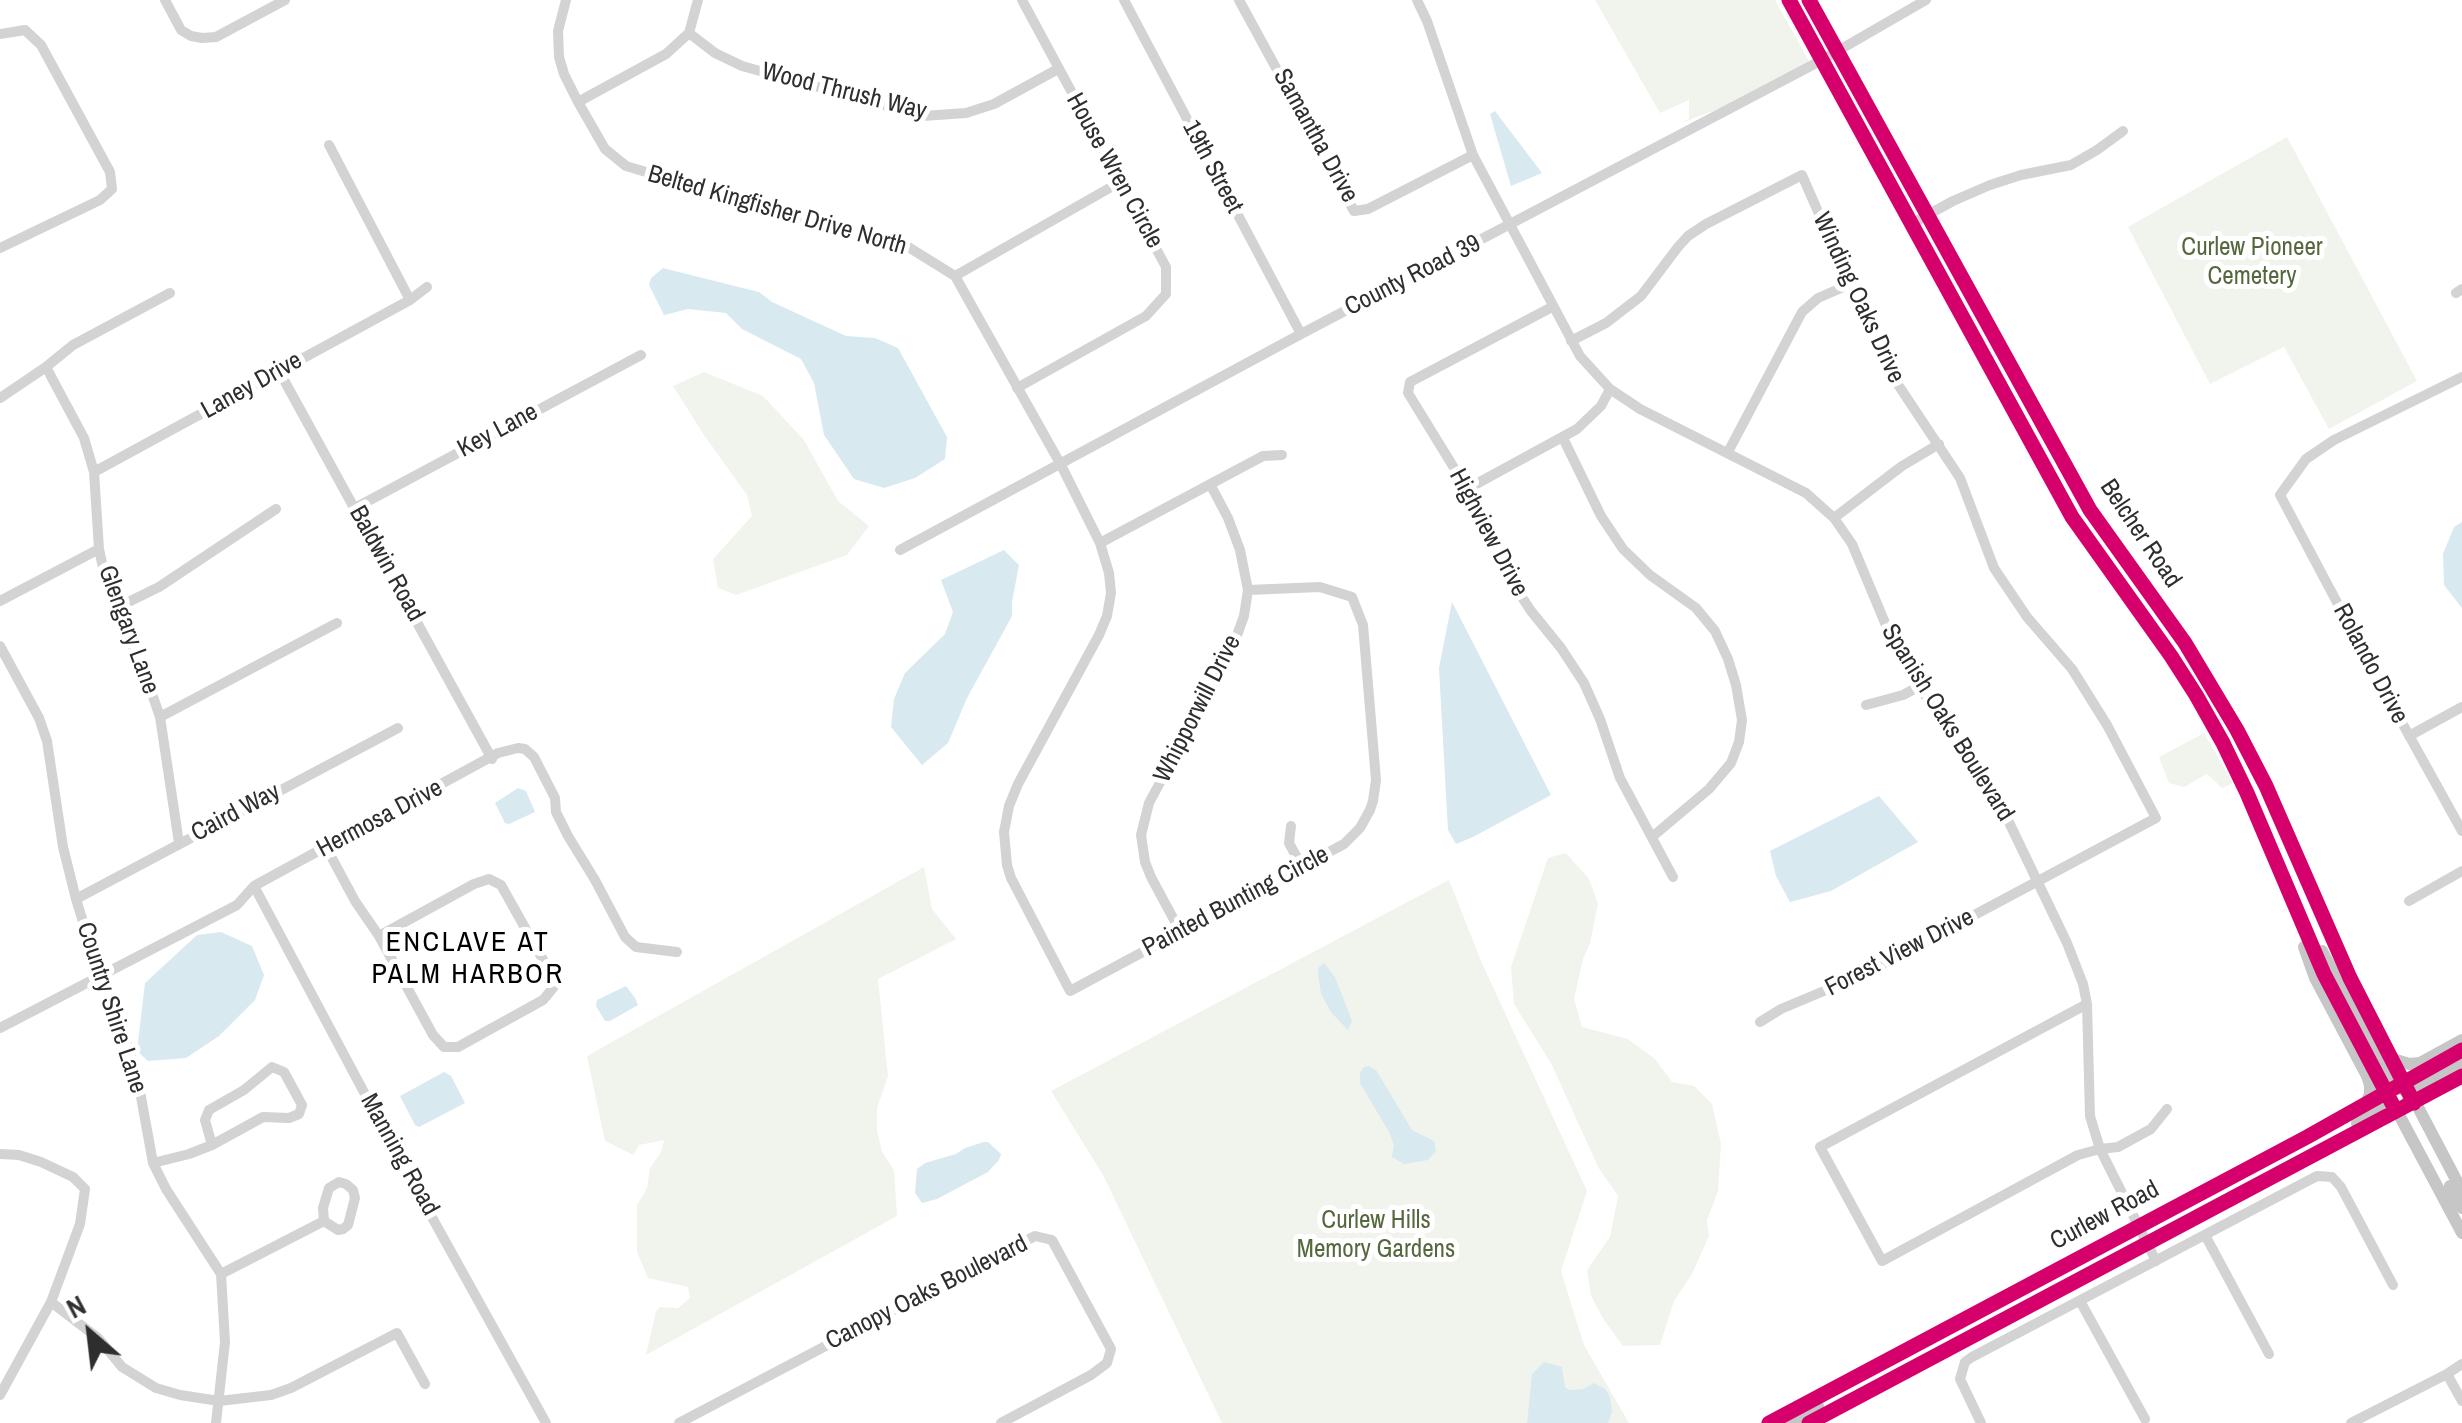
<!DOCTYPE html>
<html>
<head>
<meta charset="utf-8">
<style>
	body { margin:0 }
	#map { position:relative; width:2462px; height:1423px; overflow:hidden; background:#fff; font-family:"Archivo Narrow",sans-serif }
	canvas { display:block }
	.north { position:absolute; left:40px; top:1283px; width:100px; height:100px; -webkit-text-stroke:8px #fff; paint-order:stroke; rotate:332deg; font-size:28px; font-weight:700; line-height:40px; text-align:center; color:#2e2e2e }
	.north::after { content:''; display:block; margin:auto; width:35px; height:45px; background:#2e2e2e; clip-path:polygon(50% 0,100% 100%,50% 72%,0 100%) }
</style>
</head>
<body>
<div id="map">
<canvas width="2462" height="1423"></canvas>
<div class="north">N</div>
</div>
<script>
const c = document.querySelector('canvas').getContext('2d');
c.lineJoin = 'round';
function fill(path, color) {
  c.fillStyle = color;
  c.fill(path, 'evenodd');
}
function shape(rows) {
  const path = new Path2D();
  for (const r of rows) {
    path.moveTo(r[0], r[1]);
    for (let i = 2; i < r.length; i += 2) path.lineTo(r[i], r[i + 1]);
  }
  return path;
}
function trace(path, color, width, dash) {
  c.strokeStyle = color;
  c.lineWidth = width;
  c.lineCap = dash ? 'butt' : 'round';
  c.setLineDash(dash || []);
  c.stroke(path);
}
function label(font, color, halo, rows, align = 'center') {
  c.font = font + ' "Archivo Narrow",sans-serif';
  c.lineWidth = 10;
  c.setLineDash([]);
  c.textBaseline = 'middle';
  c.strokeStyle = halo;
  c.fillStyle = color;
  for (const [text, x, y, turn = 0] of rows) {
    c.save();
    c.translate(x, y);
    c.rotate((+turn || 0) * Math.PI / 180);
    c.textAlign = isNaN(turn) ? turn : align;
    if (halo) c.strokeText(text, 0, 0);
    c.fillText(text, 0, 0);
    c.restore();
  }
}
const green = shape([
	[1595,0,1775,0,1809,61,1716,110,1678,124,1689,119,1689,100,1660,113],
	[2287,137,2417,381,2329,429,2284,347,2210,384,2128,227],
	[704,372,763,396,804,440,838,501,869,526,847,555,736,595,718,588,713,559,752,516,747,495,704,435,673,386],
	[2204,733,2233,783,2222,788,2207,774,2184,787,2169,783,2159,757],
	[1566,853,1589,879,1598,904,1590,943,1583,959,1574,999,1582,1027,1628,1039,1655,1059,1672,1082,1694,1086,1712,1104,1721,1144,1718,1191,1707,1220,1709,1236,1692,1274,1674,1301,1660,1345,1623,1346,1604,1320,1591,1296,1587,1270,1610,1237,1618,1196,1598,1167,1552,1065,1514,1004,1511,967,1548,858],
	[924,867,932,909,956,939,878,979,888,1076,877,1108,877,1130,882,1152,894,1170,897,1216,646,1355,656,1311,660,1307,678,1308,690,1298,688,1287,648,1278,637,1252,637,1205,647,1188,650,1168,661,1152,664,1140,639,1145,633,1155,605,1141,587,1056],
	[1449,880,1481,961,1587,1191,1561,1271,1584,1345,1629,1423,1222,1423,1103,1175,1051,1091]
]);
const water = shape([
	[1495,111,1542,173,1511,186,1490,114],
	[663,268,759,292,772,302,846,336,875,338,898,348,947,437,945,459,915,478,884,488,854,479,824,435,814,383,801,359,742,329,726,313,688,309,664,315,649,285,651,278],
	[2462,522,2462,608,2444,585,2443,554,2454,527],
	[1004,550,1019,565,1012,602,1012,616,967,698,948,743,922,765,891,727,894,699,905,673,945,634,953,612,941,580],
	[1452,602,1551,795,1473,837,1456,844,1448,830,1439,668],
	[518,788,526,791,535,812,509,824,505,823,495,803],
	[1879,796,1918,842,1831,891,1790,902,1776,876,1770,851],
	[221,932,252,946,264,975,255,1000,219,1036,186,1058,148,1061,137,1051,145,983,197,935],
	[1324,963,1335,977,1352,1021,1348,1030,1331,1012,1321,994,1318,973,1319,967],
	[626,986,635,998,638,1005,610,1021,605,1021,596,1006,597,1000],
	[1369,1066,1376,1070,1412,1130,1434,1141,1436,1151,1428,1160,1404,1164,1392,1157,1394,1145,1389,1132,1360,1083,1360,1073,1364,1067],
	[444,1072,451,1076,465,1103,419,1127,415,1125,400,1096],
	[984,1142,988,1142,1001,1154,999,1160,988,1172,937,1199,922,1203,915,1193,917,1169,925,1163,956,1154,965,1148],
	[1544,1362,1562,1367,1565,1387,1569,1390,1583,1389,1594,1383,1605,1389,1610,1397,1612,1412,1608,1423,1527,1423,1532,1374]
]);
const minor = shape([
	[165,0,181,30,191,36,202,38,216,37,285,0],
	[566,0,558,31,559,57,564,74,578,102,605,149,626,166,722,195,905,245,955,276,1061,465,1100,543,1109,573,1111,593,1107,616,1099,635,1018,784,1009,806,1004,832,1007,865,1011,878,1070,991,1344,844,1360,828,1370,810,1373,801,1376,780,1363,625,1352,597,1320,587,1248,590],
	[1124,0,1301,334],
	[1239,0,1354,211,1368,209,1473,155],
	[1417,0,1427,21,1473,155,1580,356,1610,389,1640,409,1806,493,1834,518,1852,544,1893,642,1918,687,1960,739,1993,789,2067,943,2083,984,2087,1004,2090,1116,2100,1149,2156,1261],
	[689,33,715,53,742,66,923,116,966,113,994,104,1058,69],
	[689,33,698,0],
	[0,34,25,30,41,45,110,172,112,189,100,200,0,248],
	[578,102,666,54,689,33],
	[329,145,410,300],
	[1911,224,1953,201,1990,185,2021,175,2071,165,2097,150,2123,131],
	[955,276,1120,182],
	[2456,293,2462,289],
	[1552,307,1410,382,1408,393,1467,489,1506,573,1531,611,1561,648,1584,683,1600,719,1620,778,1673,877],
	[1571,341,1606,323,1641,296,1678,247,1688,236,1706,224,1802,175,1885,365,1960,478,1994,568,2027,617,2072,669,2107,725,2156,818,1862,975,1781,1009,1760,1022],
	[46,367,84,438,94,472,99,549,105,577,123,629,142,665,160,717,179,843],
	[279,371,492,759],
	[2462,377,2334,440,2306,459,2280,495,2375,674,2462,831],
	[1017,388,1146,316,1166,294,1166,267,1022,0],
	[0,398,46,367,73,345,170,293],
	[1563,438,1601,516,1623,549,1650,575,1696,608,1715,631,1728,659,1736,685,1742,720,1739,742,1731,763,1709,789,1652,837],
	[1728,452,1802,312,1818,298,1848,285],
	[94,472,410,300,427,287],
	[1467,489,1577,429,1601,406,1610,389],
	[355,508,641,355],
	[1834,518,1902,466,1939,444],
	[1100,543,1263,456,1282,455],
	[900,550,1301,334,1822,60,1926,0],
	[0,601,99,549],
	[116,608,159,587,276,509],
	[0,646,39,718,47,741,63,847,76,899,88,938,126,1040,137,1075,153,1163,166,1189,221,1274,225,1342,216,1423],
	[1866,705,1903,695,1918,687],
	[160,717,337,623],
	[2409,736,2462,707],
	[1291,826,1289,843,1302,867],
	[326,847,355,901,379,936,433,1035,444,1047,458,1047,543,1000,553,988,551,974,501,885,489,879,474,884,379,936],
	[254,886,398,1156,546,1423],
	[76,899,398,728],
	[2409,901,2462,871],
	[1180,931,1151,877,1145,862,1141,835,1149,803,1232,649,1244,616,1248,590,1240,550,1228,518,1210,484],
	[2087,1004,1820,1147,1882,1261,2078,1155,2100,1149,2118,1147,2151,1129,2167,1109],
	[0,1028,237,905,254,886,498,753,518,748,525,749,534,757,555,798,556,812,568,836,595,880,625,937,636,947,677,952],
	[0,1154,19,1155,41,1162,73,1177,85,1189,80,1224,51,1302,0,1395],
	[153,1163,189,1154,212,1145,263,1117,289,1118,299,1114,302,1105,284,1072,272,1067,244,1090,209,1110,205,1120,212,1145],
	[2205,1235,2269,1354],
	[221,1274,324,1221,323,1208,329,1188,339,1182,346,1184,353,1190,355,1198,348,1225,343,1229,338,1230,324,1221],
	[2080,1301,2145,1419],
	[51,1302,98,1338,122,1367,156,1388,180,1395,219,1401,271,1395,291,1388,397,1333,425,1384],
	[2447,1374,2462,1401],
	[679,1423,1035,1236,1052,1240,1111,1349,1107,1363,1091,1375,1001,1423],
	[1981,1423,1960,1379,1965,1362,1972,1357,2317,1176,2332,1177,2341,1187,2393,1285],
	[2351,1423,2447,1374,2462,1364]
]);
const major = shape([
	[1789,0,2072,517,2171,656,2196,695,2223,743,2247,793,2324,974,2462,1233],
	[1809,0,2090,510,2185,643,2237,730,2266,786,2350,978,2462,1191],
	[2304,947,2315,978,2367,1076,2370,1085,2370,1094,2366,1104,2368,1104],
	[2322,951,2384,1068,2401,1089],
	[2393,1059,2409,1064,2420,1063,2462,1040],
	[2408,1100,2418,1087,2462,1061],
	[2357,1123,2371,1115,2390,1093],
	[2450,1186,2462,1208],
	[1769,1423,2307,1137,2462,1050],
	[1789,1423,1818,1406],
	[1809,1423,2462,1076]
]);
const cycleway = shape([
	[1789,0,2072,517,2171,656,2196,695,2223,743,2247,793,2324,974,2396,1111],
	[1809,0,2090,510,2185,643,2237,730,2266,786,2350,978,2414,1103],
	[1769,1423,2307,1137,2462,1050],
	[1809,1423,2462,1076]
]);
const streetNames = [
	["Wood Thrush Way",844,92,14],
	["Samantha Drive",1315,136,61],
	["19th Street",1212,167,62],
	["House Wren Circle",1114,171,61],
	["Belted Kingfisher Drive North",777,211,16],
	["County Road 39",1413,276,-27],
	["Winding Oaks Drive",1858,298,65],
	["Laney Drive",252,386,-29],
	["Key Lane",498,431,-28],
	["Highview Drive",1488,533,62],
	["Belcher Road",2140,534,56],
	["Baldwin Road",386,564,61],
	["Glengary Lane",128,630,70],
	["Rolando Drive",2370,664,62],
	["Whipporwill Drive",1198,709,-63],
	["Spanish Oaks Boulevard",1947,723,58],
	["Caird Way",236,813,-28],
	["Hermosa Drive",380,819,-28],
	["Painted Bunting Circle",1236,902,-28],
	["Forest View Drive",1900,953,-27],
	["Country Shire Lane",111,1008,72],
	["Manning Road",399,1155,61],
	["Curlew Road",2105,1216,-28],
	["Canopy Oaks Boulevard",927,1293,-27]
];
const parkNames = [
	["Curlew Pioneer",2252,248],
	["Cemetery",2252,277],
	["Curlew Hills",1376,1221],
	["Memory Gardens",1376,1250]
];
const neighbourhoodNames = [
	["ENCLAVE AT",468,943],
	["PALM HARBOR",468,975]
];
fill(green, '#f1f4ec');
fill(water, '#d8e9f0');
trace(minor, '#d3d3d3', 10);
trace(major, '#c6c6c6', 12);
trace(cycleway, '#d6006c', 15);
label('25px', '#2e2e2e', '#fff', streetNames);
label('25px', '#55683d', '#fff', parkNames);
c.letterSpacing = '2.5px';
label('28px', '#000', '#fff', neighbourhoodNames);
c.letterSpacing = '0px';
</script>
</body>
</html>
